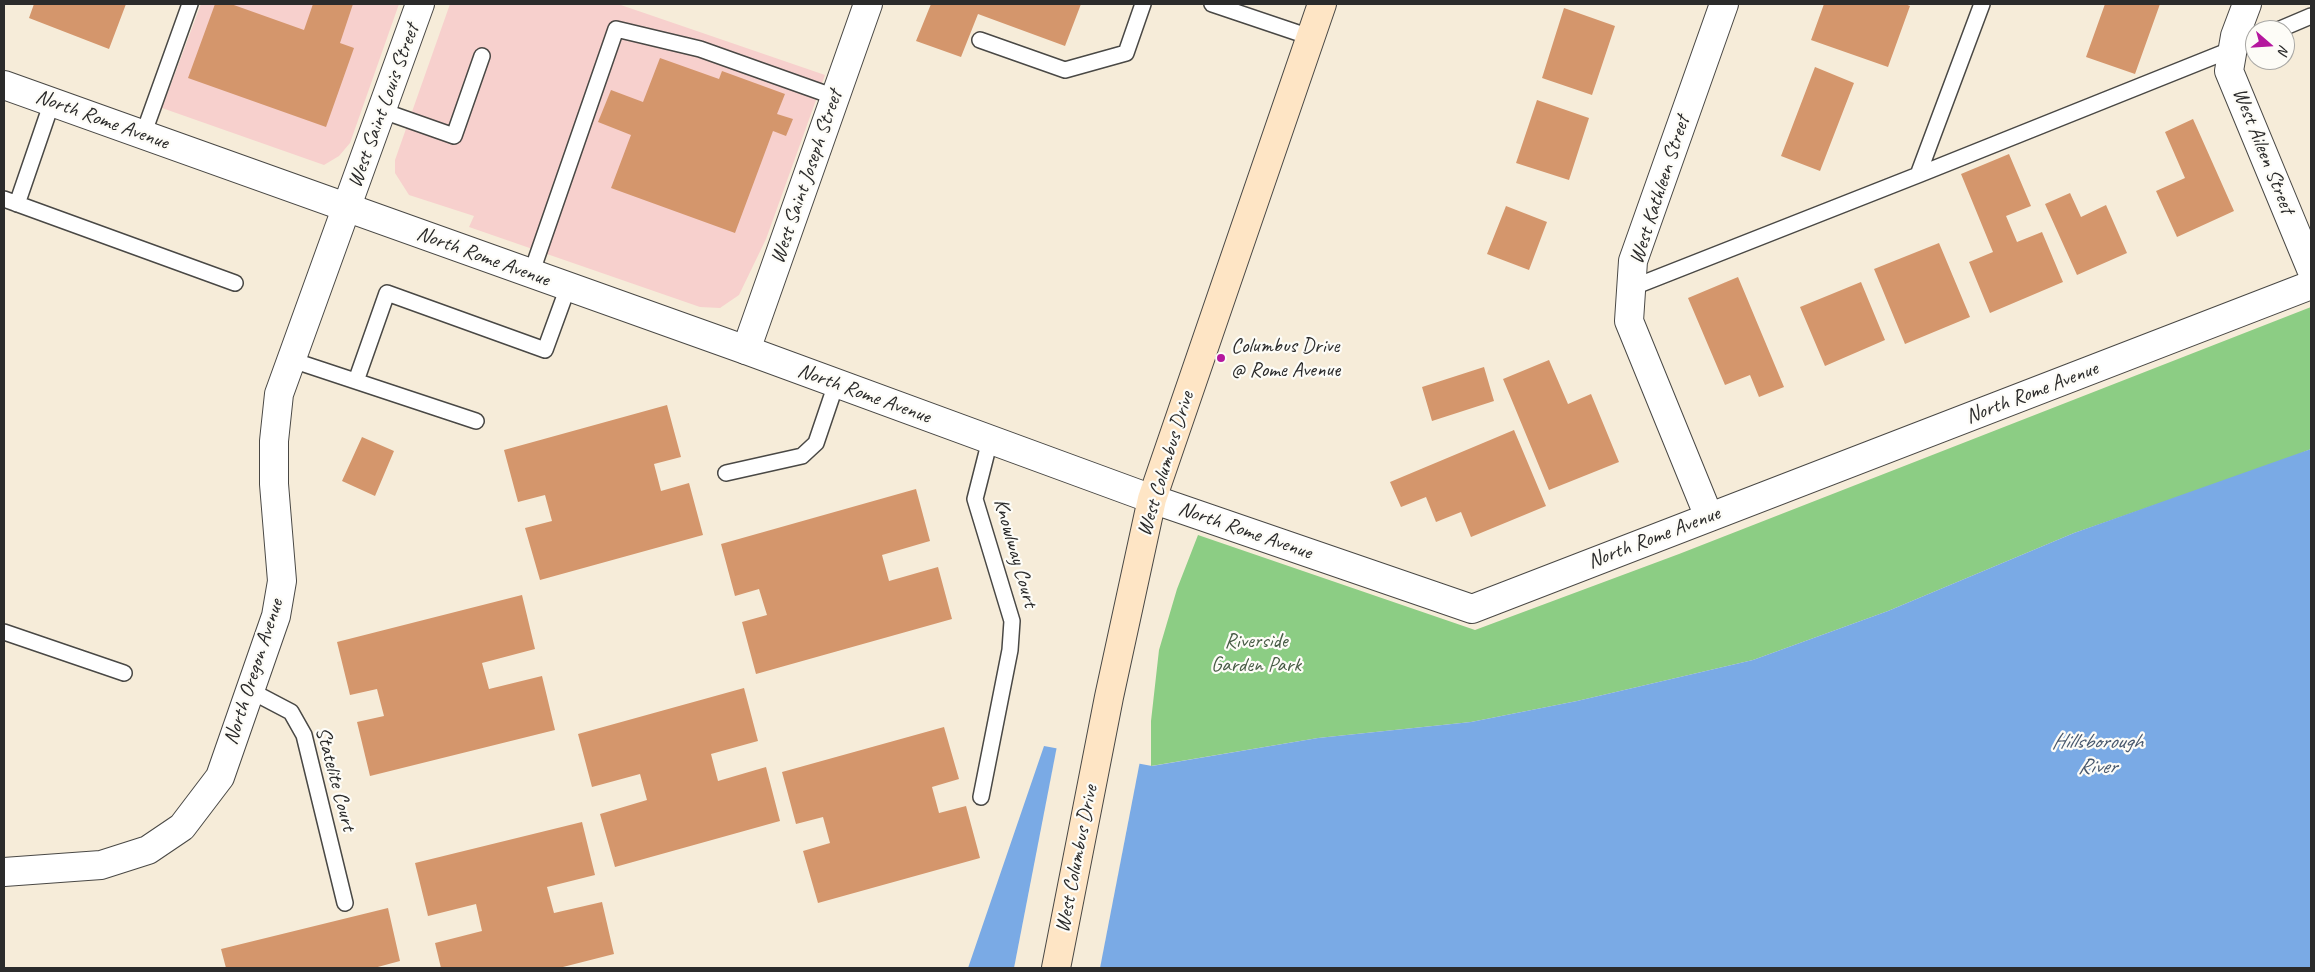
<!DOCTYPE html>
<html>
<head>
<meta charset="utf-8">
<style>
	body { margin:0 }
	#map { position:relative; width:2315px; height:972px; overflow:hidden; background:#f6ecd9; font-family:Caveat,sans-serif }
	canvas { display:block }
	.frame { position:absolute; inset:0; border:5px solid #2b2b2b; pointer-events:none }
	.north { position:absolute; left:2245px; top:20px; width:50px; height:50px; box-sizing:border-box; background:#fdfcf7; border:1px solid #a9a8a5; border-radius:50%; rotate:109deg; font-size:14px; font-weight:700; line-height:20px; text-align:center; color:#2b2b2b }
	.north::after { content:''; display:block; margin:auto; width:18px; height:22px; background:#b5179e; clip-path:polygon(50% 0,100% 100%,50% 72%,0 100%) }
</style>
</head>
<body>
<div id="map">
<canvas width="2315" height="972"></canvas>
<div class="frame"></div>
<div class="north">N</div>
</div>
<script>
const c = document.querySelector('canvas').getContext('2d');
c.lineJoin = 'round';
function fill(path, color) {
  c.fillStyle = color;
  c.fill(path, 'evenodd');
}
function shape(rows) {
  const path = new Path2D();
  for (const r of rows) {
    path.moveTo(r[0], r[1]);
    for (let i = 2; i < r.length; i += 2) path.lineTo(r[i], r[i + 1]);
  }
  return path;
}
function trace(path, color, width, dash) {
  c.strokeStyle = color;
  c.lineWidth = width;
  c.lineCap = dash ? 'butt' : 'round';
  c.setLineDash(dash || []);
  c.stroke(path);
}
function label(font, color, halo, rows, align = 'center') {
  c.font = font + ' Caveat,sans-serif';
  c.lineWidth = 4.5;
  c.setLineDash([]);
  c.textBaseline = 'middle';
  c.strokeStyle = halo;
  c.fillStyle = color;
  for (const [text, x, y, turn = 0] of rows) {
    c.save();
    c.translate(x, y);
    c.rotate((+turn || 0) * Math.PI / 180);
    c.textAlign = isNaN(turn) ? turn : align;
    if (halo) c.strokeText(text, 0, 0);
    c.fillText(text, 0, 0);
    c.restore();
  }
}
const built = shape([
	[201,4,399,4,350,143,339,156,324,165,162,108],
	[450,4,618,4,825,75,766,239,739,295,720,308,700,307,469,227,474,216,409,195,395,173,395,160]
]);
const green = shape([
	[2311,307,2311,449,2282,461,2074,533,1888,611,1753,660,1577,701,1471,722,1318,738,1151,766,1151,721,1159,650,1177,589,1198,535,1475,630,1679,554]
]);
const water = shape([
	[2311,449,2311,968,968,968,1044,746,1152,766,1318,738,1471,722,1577,701,1753,660,1888,611,2074,533]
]);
const pier = shape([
	[1057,746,1140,761,1100,968,1014,968]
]);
const building = shape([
	[34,4,126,4,109,49,29,18],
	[215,4,231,4,304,30,313,4,353,4,340,43,354,48,326,127,188,78],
	[931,4,1081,4,1065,46,978,14,961,57,916,41],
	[1824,4,1905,4,1910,6,1888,67,1811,40],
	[2105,4,2160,4,2135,74,2086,57],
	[1564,8,1615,26,1592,95,1542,78],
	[660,58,719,79,722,71,785,94,777,114,793,119,786,136,773,131,735,233,611,188,631,135,598,122,611,90,643,102],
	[1815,67,1854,83,1820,171,1781,156],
	[1537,100,1589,118,1569,180,1516,163],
	[2193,119,2234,211,2177,237,2156,191,2185,178,2165,132],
	[2009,154,2031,206,2006,216,2017,242,2042,232,2063,282,1990,313,1969,262,1993,252,1961,174],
	[2070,193,2081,217,2106,205,2127,253,2077,275,2045,204],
	[1506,206,1547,222,1529,270,1487,254],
	[1939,243,1970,317,1905,344,1874,269],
	[1738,277,1784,387,1759,397,1750,375,1725,385,1688,298],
	[1861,282,1885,340,1825,366,1800,307],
	[1549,360,1568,404,1591,394,1619,462,1549,490,1503,379],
	[1484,367,1494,401,1432,421,1422,387],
	[667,405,681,457,654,464,661,491,689,483,703,535,540,580,525,528,552,521,545,495,518,502,504,450],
	[1514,430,1546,506,1471,537,1461,512,1436,522,1426,497,1401,507,1390,482],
	[362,437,394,451,375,496,342,481],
	[916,489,930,541,882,555,889,581,938,567,952,619,756,674,742,622,767,615,759,589,735,596,721,544],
	[522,595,535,649,482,663,489,689,542,676,555,730,370,776,357,722,384,716,377,689,350,695,337,642],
	[744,688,758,741,711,754,718,781,766,767,780,821,615,867,600,814,647,800,640,774,592,787,578,734],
	[944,727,959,779,932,787,939,813,966,806,980,858,818,903,803,851,830,843,823,817,796,824,782,772],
	[582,822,595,875,547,887,554,913,602,902,614,954,559,968,441,968,435,943,482,931,476,904,428,916,415,863],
	[388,908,400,961,374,968,226,968,221,949]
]);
const service = shape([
	[1212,4,1310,37],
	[2278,30,2311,16],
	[980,40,1065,70,1126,53,1143,4],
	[383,111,454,136,482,56],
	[143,135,190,4],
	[1918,175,2255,40],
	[4,199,235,283],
	[17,204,52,102],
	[531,274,616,29,700,49,835,97],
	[1631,288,1918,175,1982,4],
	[292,360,476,421],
	[356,381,387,293,545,350,568,287],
	[726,473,802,456,816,443,836,384],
	[4,632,124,673],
	[251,691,291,712,304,735,345,903],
	[981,797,1010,650,1012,621,975,499,990,440]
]);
const minor = shape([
	[2247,4,2235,36,2229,71,2311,269],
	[746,350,868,4],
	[1152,499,1472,609,2311,285],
	[1709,517,1629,321,1633,261,1724,4],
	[4,872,101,865,148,850,182,827,220,777,276,616,282,581,274,484,274,441,279,394,420,4]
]);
const tertiary = shape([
	[4,85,746,350,1152,499]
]);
const secondary = shape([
	[1056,968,1109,697,1152,499,1322,4]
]);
const markers = [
	[1221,358,5,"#b5179e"]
];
const streetNames = [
	["West Saint Louis Street",384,106,-70],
	["North Rome Avenue",102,120,20],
	["West Aileen Street",2263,151,68],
	["West Saint Joseph Street",807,177,-71],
	["West Kathleen Street",1660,190,-72],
	["North Rome Avenue",483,257,20],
	["North Rome Avenue",2032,393,-21],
	["North Rome Avenue",864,394,20],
	["West Columbus Drive",1166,464,-73],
	["North Rome Avenue",1245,531,19],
	["North Rome Avenue",1654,538,-21],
	["Knowlway Court",1015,553,74],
	["North Oregon Avenue",254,672,-72],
	["Statelite Court",335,779,75],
	["West Columbus Drive",1077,859,-79]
];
const poiNames = [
	["Columbus Drive",1231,346],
	["@ Rome Avenue",1231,370]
];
const parkNames = [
	["Riverside",1256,641],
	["Garden Park",1256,665]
];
const waterNames = [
	["Hillsborough",2097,742],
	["River",2097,767]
];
fill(built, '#f7d0cd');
fill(green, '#8ccd84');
fill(water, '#7aaae5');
fill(pier, '#f6ecd9');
fill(building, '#d4966c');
trace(service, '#494845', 18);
trace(minor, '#494845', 30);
trace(tertiary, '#494845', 30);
trace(secondary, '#494845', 30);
trace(service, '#fff', 15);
trace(minor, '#fff', 28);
trace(tertiary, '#fff', 28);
trace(secondary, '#fee5c5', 28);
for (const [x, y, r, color] of markers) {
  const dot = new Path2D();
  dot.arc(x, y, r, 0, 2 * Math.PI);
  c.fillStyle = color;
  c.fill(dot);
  trace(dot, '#fdfcf7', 2);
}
label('21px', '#2b2b2b', '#fdfcf7', streetNames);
label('21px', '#2b2b2b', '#fdfcf7', poiNames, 'left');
label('21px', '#485c46', '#fdfcf7', parkNames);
label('italic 22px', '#47576c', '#fdfcf7', waterNames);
</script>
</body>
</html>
